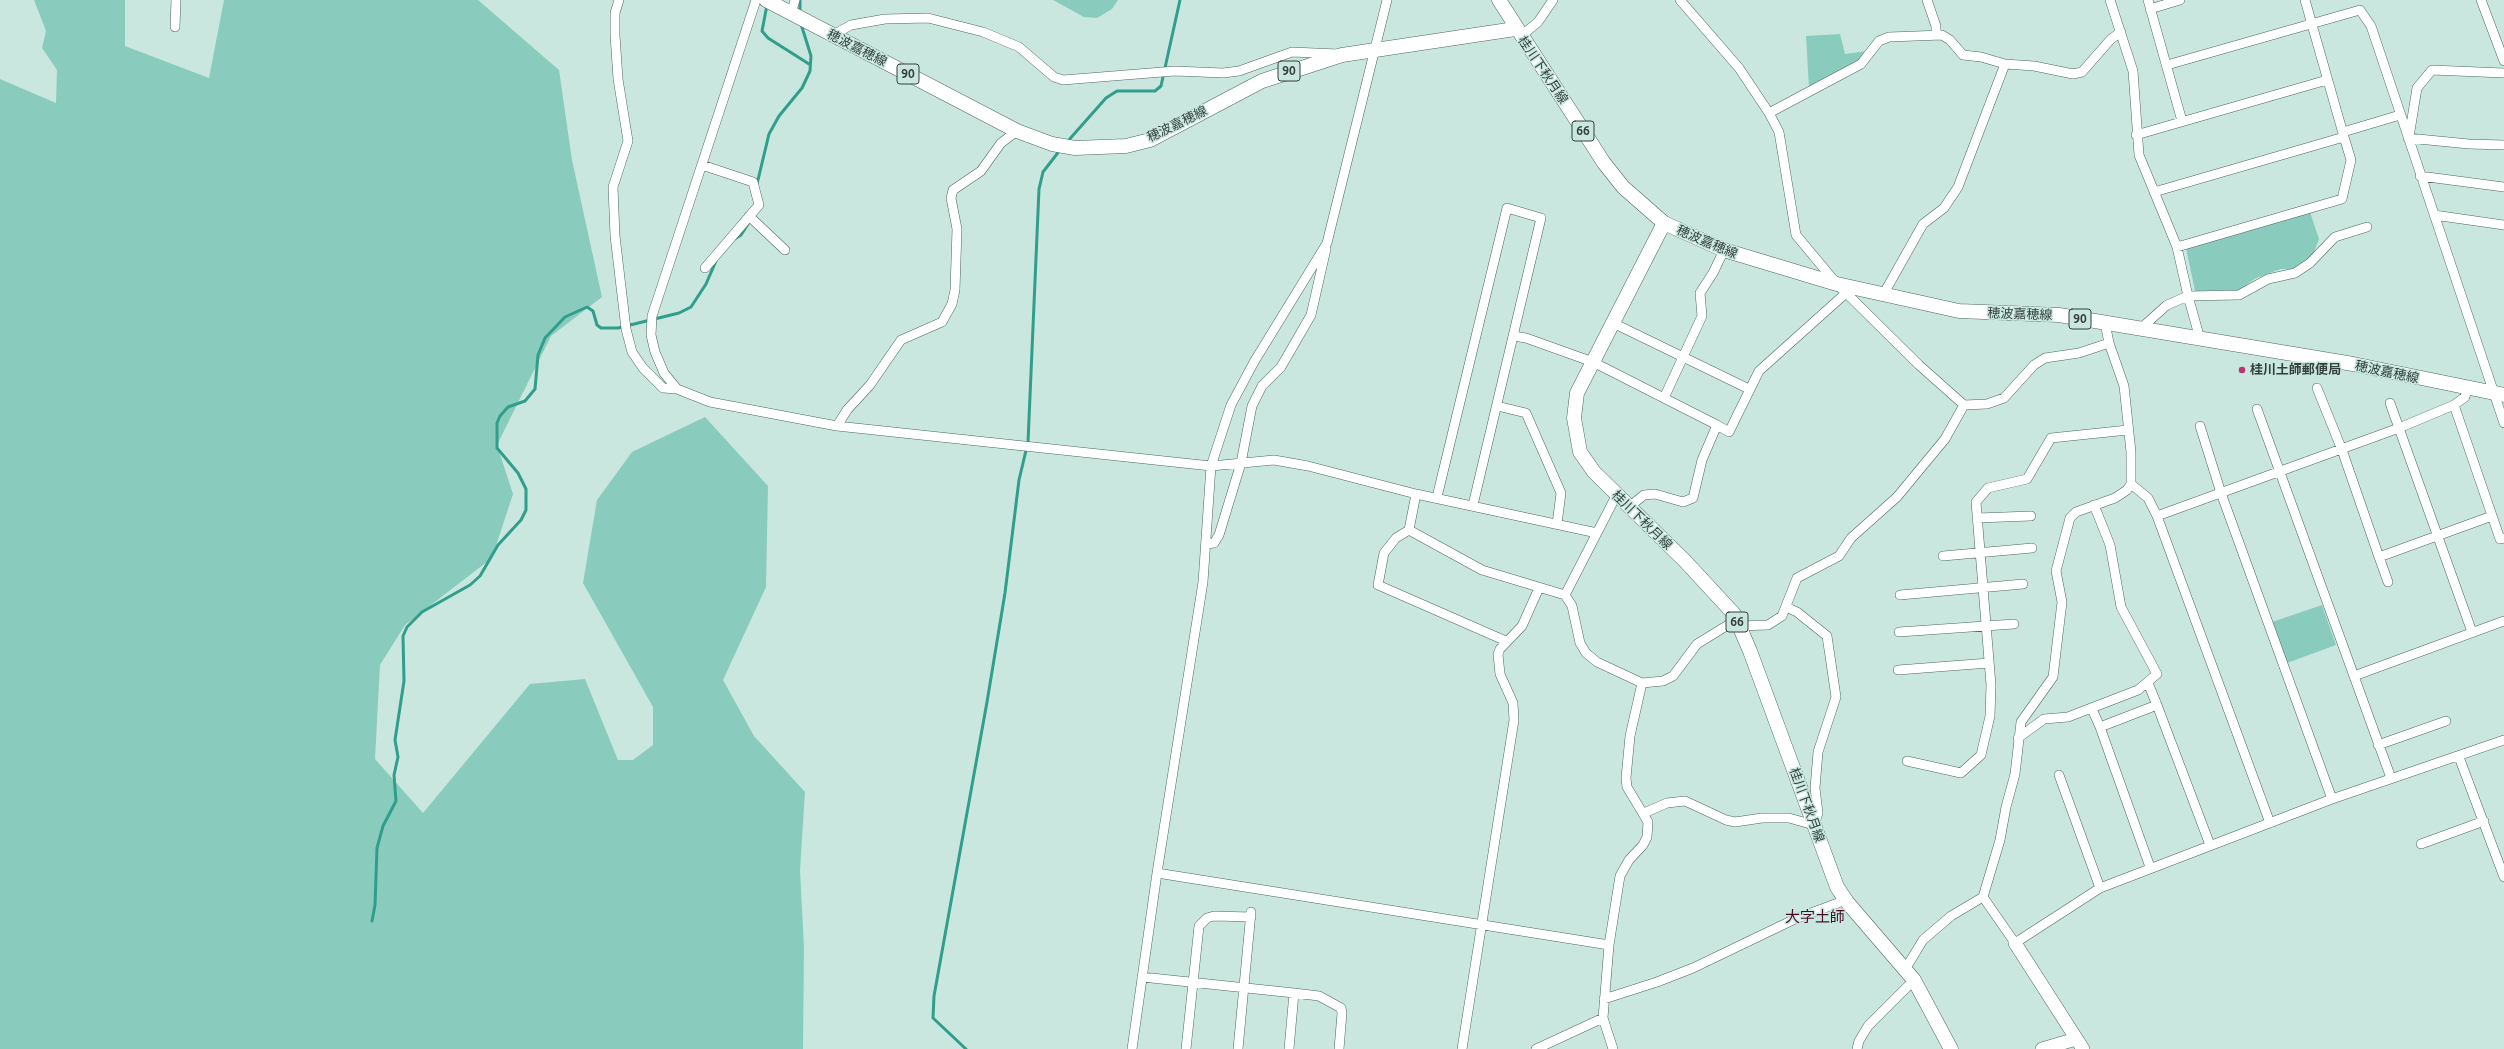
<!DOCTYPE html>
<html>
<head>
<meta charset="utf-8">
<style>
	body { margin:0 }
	canvas { display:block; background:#c9e7df }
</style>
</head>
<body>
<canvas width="2504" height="1049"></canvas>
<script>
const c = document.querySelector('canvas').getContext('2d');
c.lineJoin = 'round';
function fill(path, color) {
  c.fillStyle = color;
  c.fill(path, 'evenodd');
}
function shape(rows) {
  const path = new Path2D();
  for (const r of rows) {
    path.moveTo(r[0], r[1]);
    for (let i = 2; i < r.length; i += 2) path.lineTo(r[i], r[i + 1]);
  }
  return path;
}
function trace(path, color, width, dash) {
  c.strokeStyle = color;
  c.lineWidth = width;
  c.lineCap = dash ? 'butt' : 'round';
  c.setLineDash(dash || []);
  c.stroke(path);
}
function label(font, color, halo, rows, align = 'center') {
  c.font = font + ' Ubuntu,"Noto Sans JP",sans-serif';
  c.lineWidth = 3;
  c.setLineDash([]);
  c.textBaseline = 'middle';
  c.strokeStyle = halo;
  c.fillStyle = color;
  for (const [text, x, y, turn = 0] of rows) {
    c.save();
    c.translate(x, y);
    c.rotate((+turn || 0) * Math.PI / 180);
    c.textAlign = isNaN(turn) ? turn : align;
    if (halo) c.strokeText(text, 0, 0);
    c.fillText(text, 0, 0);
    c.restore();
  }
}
const green = shape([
	[34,0,125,0,125,46,209,78,224,0,478,0,559,70,572,160,602,297,551,336,497,445,513,494,492,558,405,625,380,665,375,759,423,813,530,684,585,679,618,760,633,760,653,745,653,707,583,583,597,500,632,452,705,417,768,486,766,587,723,680,754,736,805,792,800,870,804,948,803,1049,0,1049,0,79,56,103,57,70,42,48,46,31],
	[1053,0,1118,0,1112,9,1097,18,1084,17],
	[1840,34,1845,54,1867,51,1859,62,1809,88,1806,36],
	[2310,212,2319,239,2313,255,2297,269,2281,269,2256,278,2239,290,2195,291,2186,248],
	[2322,605,2336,645,2287,663,2272,622]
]);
const stream = shape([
	[800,0,800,12],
	[767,5,762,31,768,38,809,64],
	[1067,142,1106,98,1117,91,1155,91,1161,86,1180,0],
	[757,184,769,134,779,116,802,88,810,71,811,56,801,24],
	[733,240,741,235,748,224],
	[372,921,375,905,377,848,383,826,396,801,394,775,398,757,395,740,404,681,403,636,407,627,422,612,470,585,480,576,498,545,521,520,526,510,526,489,518,473,497,448,497,423,500,416,508,407,525,401,535,389,538,355,545,338,565,317,587,307,593,311,597,325,601,328,618,328,679,313,691,307,706,284,716,261],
	[966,1049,933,1018,934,996,987,702,1005,593,1019,480,1028,442,1039,189,1043,172,1060,150]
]);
const street = shape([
	[619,0,615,13,615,35,618,79,628,141,613,187,615,236,626,329,632,352,643,368,663,388,677,389,710,402,837,426,1211,466,1274,460,1308,466,1416,494,1597,533],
	[1680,0,1739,68,1769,113,1779,132,1796,235,1837,284,1919,365,1964,405,1987,404,2004,398,2034,365,2045,358,2079,353,2109,343],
	[1927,0,1936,26,1936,35],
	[2110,0,2133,71,2139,155,2177,247,2188,296,2167,305,2139,330],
	[2148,0,2182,121],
	[2481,0,2504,61],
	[2150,9,2180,0],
	[791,14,795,0],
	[175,27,176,0],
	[833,35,851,25,885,19,928,18,983,32,1019,47,1054,77,1063,80,1175,71,1223,73,1239,71,1292,52,1338,54],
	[1520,37,1538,22,1553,0],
	[2167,65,2360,10,2371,26,2504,423],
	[1769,113,1861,64,1879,41,1889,37,1942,35,1950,40,1963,55,1981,57,2005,64,2034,66,2073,74,2082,72,2111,39,2121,32],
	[2343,132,2400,115],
	[2136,135,2327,80],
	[2409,137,2417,88,2432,70,2504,73],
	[2408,138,2469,144,2504,145],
	[702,165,753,182,759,205,705,268],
	[2420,176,2504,187],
	[2154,192,2344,137,2305,0],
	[2434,215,2504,225],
	[749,216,785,250],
	[2177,247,2342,199,2351,160,2344,137],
	[1883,295,1923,224,1944,208,1958,187,2005,64],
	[1613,323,1749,389],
	[1513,336,1526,338,1593,362,1717,425],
	[2200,339,2188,296,2239,295,2268,279,2295,273,2310,263,2335,237,2367,227],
	[2317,388,2342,450,2379,557,2492,516],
	[677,389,664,373,655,352,651,335,652,316,756,0],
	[1664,398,1702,316,1700,293,1713,273,1724,250],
	[2390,403,2472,632],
	[2454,405,2500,539,2504,538],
	[1497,406,1526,413,1561,493,1557,524],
	[2257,409,2391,778],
	[837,426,847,410,870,385,901,340,942,322,952,304,955,290,957,229,951,198,953,190,981,171,1001,143,1017,131],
	[2200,426,2221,493,2332,799],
	[2131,484,2148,498,2157,516,2270,823],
	[1416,494,1409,530,1482,570,1565,595,1572,606,1580,643,1586,653,1597,662,1642,683,1663,681,1673,676,1697,644,1736,620],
	[1437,497,1507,208,1541,218,1473,505],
	[1629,507,1644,495,1655,494,1683,502,1693,498,1702,460,1717,425,1729,432,1759,371,1846,293],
	[2157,516,2399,428,2454,405,2465,397,2467,389],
	[1977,518,2031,516],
	[1409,530,1396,538,1384,553,1378,585,1506,641],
	[1206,544,1214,543,1219,535,1241,463,1252,406,1262,386,1281,367,1311,315,1326,249],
	[1943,556,2032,548],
	[2379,557,2388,582],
	[1565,595,1616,496],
	[1900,595,2023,584],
	[1739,626,1768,625,1782,616,1797,578,1839,556,1851,538,1897,497,1945,439,1964,405],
	[1899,632,2014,624],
	[1898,670,1989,663],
	[2354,676,2504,621],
	[2148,683,2157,705],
	[2092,709,2100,727],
	[2018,738,2044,719,2068,717,2138,690,2157,674,2121,607,2110,545,2094,505],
	[2378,745,2446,721],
	[2459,757,2504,877],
	[1907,761,1961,773,1981,755,1990,716,1991,685,1976,502,1988,488,2027,479,2051,438,2128,430],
	[2059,775,2100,888],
	[1644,813,1667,803,1685,801,1726,820,1735,822,1762,818,1789,818,1814,825,1818,813,1815,788,1818,752,1836,697,1827,636,1797,612,1786,607],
	[2421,844,2484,821],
	[2150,867,2100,727,2157,705,2210,845],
	[1157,873,1609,945],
	[1983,897,2015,943,2100,888,2332,799,2504,740],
	[1906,968,1923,940,1951,916,1983,897,2000,840,2006,807,2015,774,2021,722,2053,677,2062,602,2056,571,2070,518,2076,512,2115,498,2127,490,2131,484,2131,452,2124,386,2109,343,2105,323],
	[1142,977,1294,993,1289,1049],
	[1294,993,1319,996,1341,1008,1342,1013,1339,1049],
	[1604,999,1657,982,1693,968,1795,919,1838,903,1845,898],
	[1132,1049,1157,873,1203,582,1211,466,1231,405,1254,362,1327,243,1387,0],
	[1186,1049,1199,926,1207,918,1214,916,1251,917],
	[1238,1049,1251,912],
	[1462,1049,1514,720,1513,703,1500,674,1498,654,1500,649,1522,626,1539,588],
	[1536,1049,1603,1018],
	[1613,1049,1603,1018,1609,945,1620,876,1629,860,1643,845,1647,837,1648,822,1627,787,1626,778,1630,736,1642,683],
	[1857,1049,1859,1041,1868,1026,1914,980]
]);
const secondary = shape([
	[2015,943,2083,1049],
	[2042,1049,2076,1039]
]);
const primary = shape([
	[766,0,1017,131,1052,144,1075,148,1126,146,1150,140,1262,81,1342,55,1515,29],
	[1499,0,1604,163,1623,187,1664,223,1724,250,1837,284,1959,311,2059,315,2353,364,2504,395],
	[1664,223,1577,393,1574,418,1580,452,1594,472,1685,561,1734,614,1750,651,1837,887,1847,902,1914,980,1951,1049]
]);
const markers = [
	[2242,370,4,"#bd346f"]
];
const shields = [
	[1289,71,22],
	[908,74,22],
	[1583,131,22],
	[2080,319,22],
	[1737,622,22]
];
const shieldNames = [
	["90",1289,71],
	["90",908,74],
	["66",1583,131],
	["90",2080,319],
	["66",1737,622]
];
const streetNames = [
	["穂波嘉穂線",857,48,27],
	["桂川下秋月線",1543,70,56],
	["穂波嘉穂線",1177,124,-26],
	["穂波嘉穂線",1707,242,23],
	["穂波嘉穂線",2020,314,2],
	["穂波嘉穂線",2387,372,12],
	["桂川下秋月線",1642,520,44],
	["桂川下秋月線",1807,805,70]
];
const poiNames = [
	["桂川土師郵便局",2250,370]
];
const quarterNames = [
	["大字土師",1815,917]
];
fill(green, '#89ccbd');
trace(stream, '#319e8b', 3);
trace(street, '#4c6660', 10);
trace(secondary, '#4c6660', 14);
trace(primary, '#4c6660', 15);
trace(street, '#fff', 9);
trace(secondary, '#fff', 13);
trace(primary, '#fff', 14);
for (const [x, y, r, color] of markers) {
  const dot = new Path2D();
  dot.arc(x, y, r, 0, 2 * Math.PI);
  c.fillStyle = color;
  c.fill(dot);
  trace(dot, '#c9e7df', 1.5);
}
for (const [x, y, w] of shields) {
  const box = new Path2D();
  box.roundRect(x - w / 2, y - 10, w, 20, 3);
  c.fillStyle = '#c9e7df';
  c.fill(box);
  trace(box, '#34403d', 1);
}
label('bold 12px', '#34403d', null, shieldNames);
label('13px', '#34403d', '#c9e7df', streetNames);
label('bold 13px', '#34403d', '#c9e7df', poiNames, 'left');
label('15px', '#4d0b29', '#c9e7df', quarterNames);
</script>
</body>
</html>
